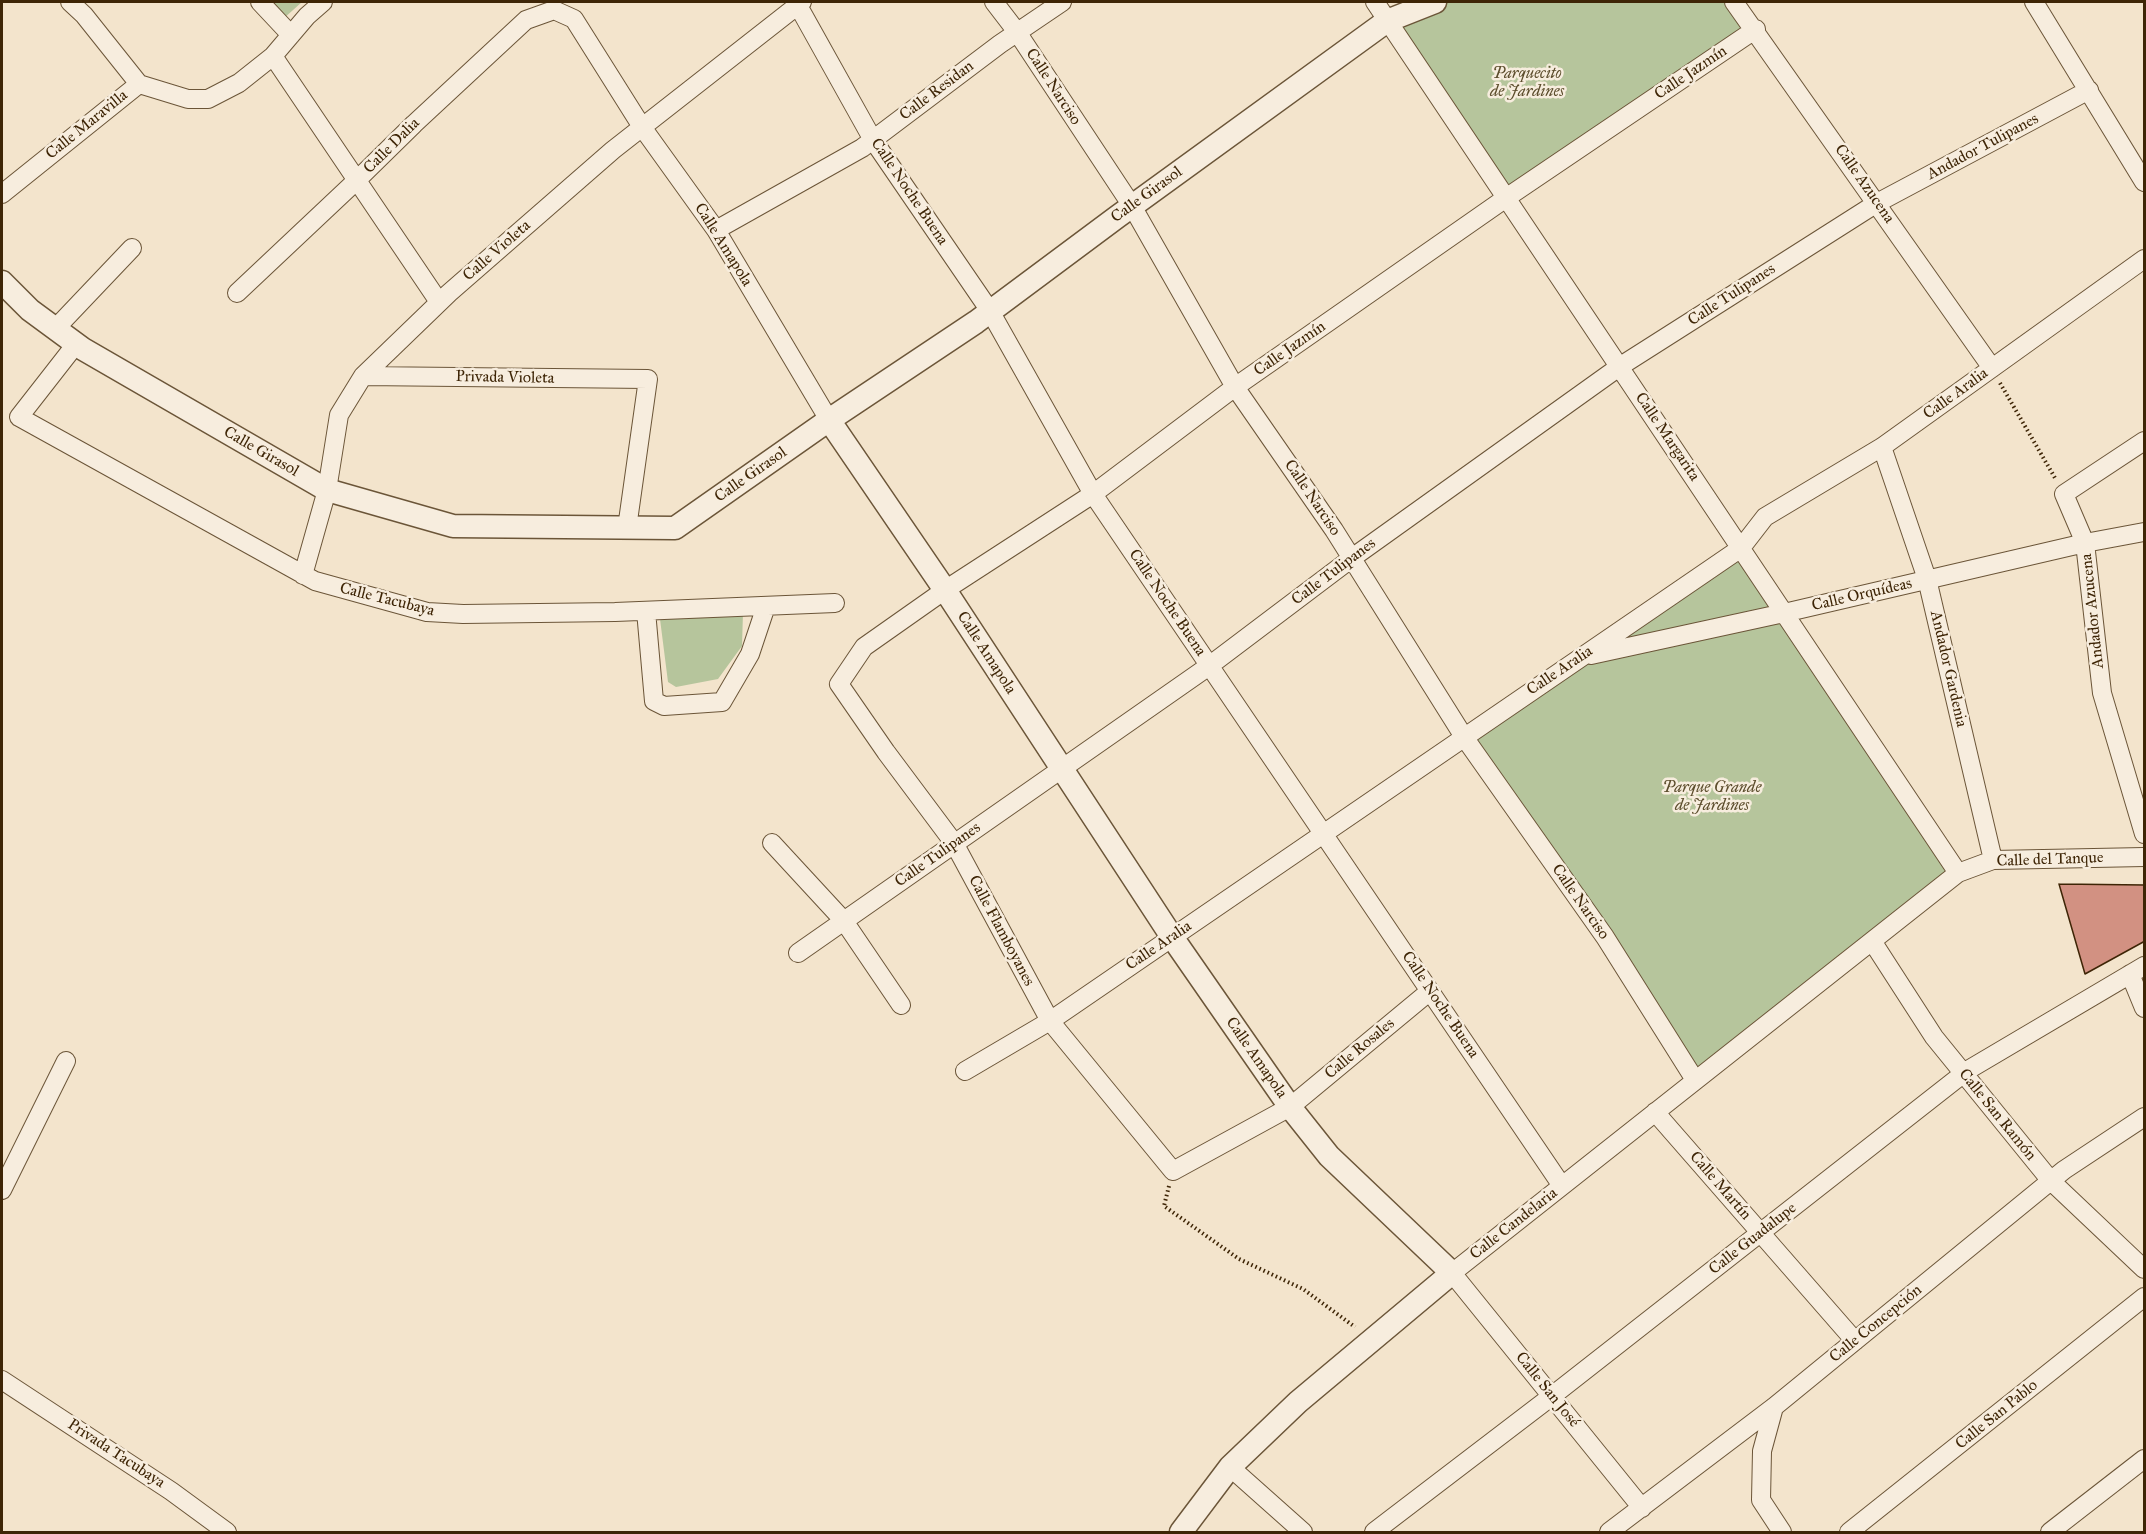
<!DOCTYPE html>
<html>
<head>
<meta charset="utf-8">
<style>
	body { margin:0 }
	#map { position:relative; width:2146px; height:1534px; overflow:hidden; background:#f3e4cc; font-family:"IM FELL Great Primer",serif }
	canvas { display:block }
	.frame { position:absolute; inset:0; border:3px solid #3e2506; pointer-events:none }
</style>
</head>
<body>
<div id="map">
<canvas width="2146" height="1534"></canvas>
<div class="frame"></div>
</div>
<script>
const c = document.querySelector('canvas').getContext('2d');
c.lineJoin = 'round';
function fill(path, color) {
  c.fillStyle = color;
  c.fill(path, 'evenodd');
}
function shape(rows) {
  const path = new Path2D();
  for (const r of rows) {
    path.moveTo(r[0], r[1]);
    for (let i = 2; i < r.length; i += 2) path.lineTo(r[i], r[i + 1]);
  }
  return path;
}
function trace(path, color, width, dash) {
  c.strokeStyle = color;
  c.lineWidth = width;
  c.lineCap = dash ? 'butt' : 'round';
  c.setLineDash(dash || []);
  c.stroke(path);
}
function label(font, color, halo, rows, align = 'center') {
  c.font = font + ' "IM FELL Great Primer",serif';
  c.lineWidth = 5;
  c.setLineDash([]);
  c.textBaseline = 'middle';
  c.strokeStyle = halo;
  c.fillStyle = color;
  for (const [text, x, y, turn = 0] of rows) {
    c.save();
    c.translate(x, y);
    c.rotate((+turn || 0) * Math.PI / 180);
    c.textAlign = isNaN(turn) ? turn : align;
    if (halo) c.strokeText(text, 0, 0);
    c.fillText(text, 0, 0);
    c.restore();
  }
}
const green = shape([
	[266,2,302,2,283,19],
	[1435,2,1733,2,1750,21,1506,198,1387,21],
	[1741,548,1958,873,1695,1080,1464,737],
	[743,612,742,646,718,679,676,687,668,682,660,619,668,613]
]);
const building = shape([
	[2059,884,2145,885,2145,941,2085,974,2059,884]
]);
const path = shape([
	[2000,383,2055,478],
	[1169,1186,1164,1206,1239,1259,1303,1289,1355,1327]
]);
const minor = shape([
	[70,2,84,15,139,84],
	[260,2,291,35],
	[796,2,873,140,990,311,1093,494,1562,1186],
	[994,2,1017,32,1132,206,1235,387,1334,530,1464,737,1605,937,1695,1080],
	[1375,2,1958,873],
	[1734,2,1992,368],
	[2034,2,2144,182],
	[273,56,439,302],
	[2,194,139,84,188,99,208,99,239,83,273,56,307,16,323,2],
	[716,230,862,148,1000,44,1062,2],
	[237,293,357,180,414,124,526,20,554,10,574,19,642,127,716,230,829,420],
	[55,329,132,248],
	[76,344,19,417,315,581,427,612,463,614,615,612,835,603],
	[363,376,648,379,627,528],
	[2144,441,2064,494,2085,543,2102,693,2144,834],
	[1882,447,1927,579,1993,860],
	[303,575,327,490,339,415,363,376,449,293,613,150,802,2],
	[646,611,654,701,664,706,722,702,750,654,766,606],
	[1591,655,1784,613,2085,543,2144,532],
	[772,843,844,921,901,1005],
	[1872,941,1934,1037,2051,1181,2144,1269],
	[798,953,1209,666,1352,558,1619,367,1877,203,2089,90],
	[2130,974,2144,1008],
	[1430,991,1290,1107,1173,1171,1050,1021,954,843,886,752,839,684,864,647,945,590,1093,494,1235,387,1506,198,1756,29],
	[965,1071,1050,1021,1741,548,1765,517,1882,447,2144,259],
	[1655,1112,1855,1341],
	[2,1190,66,1061],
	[2,1380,171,1491,227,1532],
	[1774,1407,1762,1451,1761,1500,1782,1532],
	[1230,1467,1303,1532],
	[1642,1508,1452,1273,1958,873,1993,860,2144,857],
	[1374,1532,1552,1396,1968,1070,2144,966],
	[1609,1532,1774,1407,2064,1170,2144,1117],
	[1849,1532,2144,1297],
	[2050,1532,2144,1459]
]);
const tertiary = shape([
	[2,282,30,310,83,349,327,490,453,526,675,528,829,420,976,322,1117,217,1387,21,1435,2],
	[829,420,945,590,1172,937,1290,1107,1329,1156,1452,1273,1298,1402,1230,1467,1181,1532]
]);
const streetNames = [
	["Calle Jazmín",1691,73,-34],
	["Calle Narciso",1053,87,57],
	["Calle Residan",937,91,-37],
	["Calle Maravilla",87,125,-39],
	["Calle Dalia",392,146,-45],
	["Andador Tulipanes",1983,147,-28],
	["Calle Azucena",1864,184,55],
	["Calle Noche Buena",909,192,56],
	["Calle Girasol",1147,195,-36],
	["Calle Amapola",723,245,58],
	["Calle Violeta",497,251,-41],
	["Calle Tulipanes",1732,295,-33],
	["Calle Jazmín",1290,349,-35],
	["Privada Violeta",505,378,1],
	["Calle Aralia",1956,394,-36],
	["Calle Margarita",1667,437,56],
	["Calle Girasol",261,452,30],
	["Calle Girasol",751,475,-35],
	["Calle Narciso",1312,498,56],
	["Calle Tulipanes",1334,572,-37],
	["Calle Orquídeas",1862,595,-13],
	["Calle Tacubaya",387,600,14],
	["Calle Noche Buena",1167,603,56],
	["Andador Azucena",2093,611,-96],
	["Calle Amapola",986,653,57],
	["Andador Gardenia",1948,669,77],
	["Calle Aralia",1560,671,-34],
	["Calle Tulipanes",938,855,-35],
	["Calle del Tanque",2050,860,-2],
	["Calle Narciso",1580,902,55],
	["Calle Flamboyanes",1001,931,62],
	["Calle Aralia",1159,946,-34],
	["Calle Noche Buena",1440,1005,56],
	["Calle Rosales",1360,1049,-40],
	["Calle Amapola",1256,1058,55],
	["Calle San Ramón",1997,1115,51],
	["Calle Martín",1720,1186,49],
	["Calle Candelaria",1514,1224,-38],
	["Calle Guadalupe",1753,1239,-38],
	["Calle Concepción",1876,1324,-39],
	["Calle San José",1547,1390,51],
	["Calle San Pablo",1997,1415,-39],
	["Privada Tacubaya",116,1454,33]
];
const parkNames = [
	["Parquecito",1527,74],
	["de Jardines",1527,92],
	["Parque Grande",1712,788],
	["de Jardines",1712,806]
];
fill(green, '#b6c59c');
fill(building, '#d29182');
trace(building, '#3e2506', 1.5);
trace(minor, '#6b5538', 20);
trace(tertiary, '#6b5538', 25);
trace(path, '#3e2506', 4, [1.5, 3]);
trace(minor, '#f7edde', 18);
trace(tertiary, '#f7edde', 22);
label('16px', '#3e2506', '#f7edde', streetNames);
label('italic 16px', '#5c4d2c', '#f7edde', parkNames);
</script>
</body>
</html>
